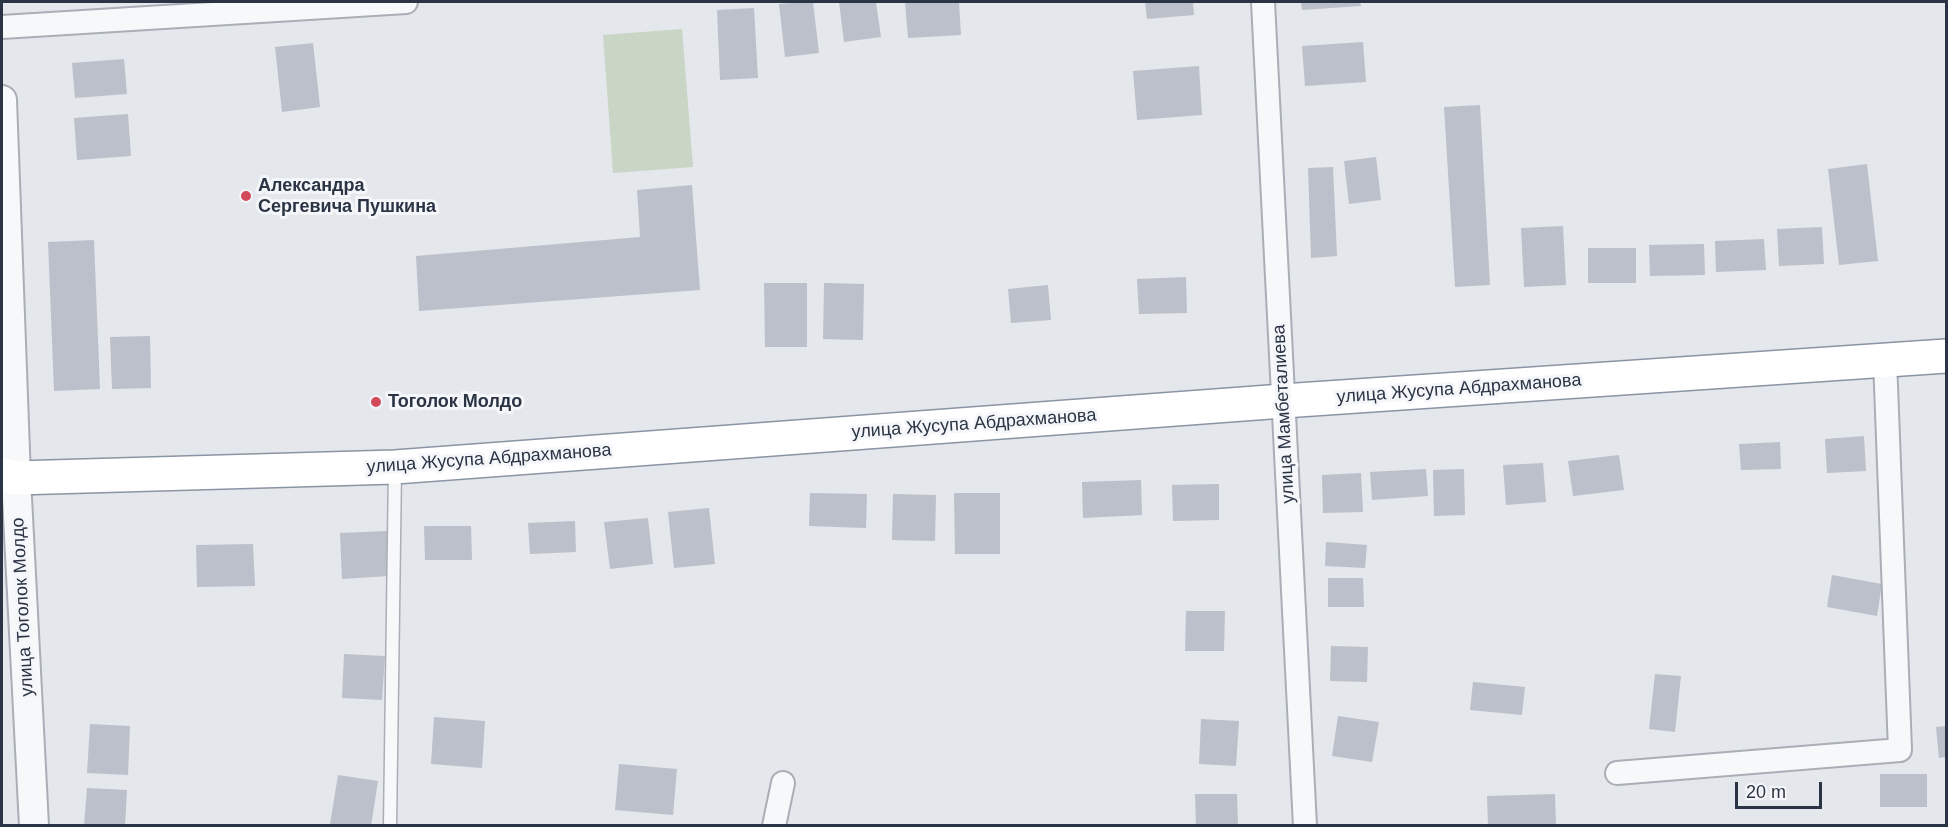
<!DOCTYPE html>
<html>
<head>
<meta charset="utf-8">
<style>
	body { margin:0 }
	#map { position:relative; width:1948px; height:827px; overflow:hidden; background:#e4e7ec; font-family:Helvetica,sans-serif }
	canvas { display:block }
	.frame { position:absolute; inset:0; border:3px solid #2b3445; pointer-events:none }
	.scale { position:absolute; left:1735px; top:782px; width:87px; height:27px; box-sizing:border-box; border:3px solid #2b3445; border-top:0; padding-left:8px; font-size:18px; line-height:21px; white-space:nowrap; color:#2b3445; -webkit-text-stroke:4px #f4f6f9; paint-order:stroke }
</style>
</head>
<body>
<div id="map">
<canvas width="1948" height="827"></canvas>
<div class="frame"></div>
<div class="scale">20 m</div>
</div>
<script>
const c = document.querySelector('canvas').getContext('2d');
c.lineJoin = 'round';
function fill(path, color) {
  c.fillStyle = color;
  c.fill(path, 'evenodd');
}
function shape(rows) {
  const path = new Path2D();
  for (const r of rows) {
    path.moveTo(r[0], r[1]);
    for (let i = 2; i < r.length; i += 2) path.lineTo(r[i], r[i + 1]);
  }
  return path;
}
function trace(path, color, width, dash) {
  c.strokeStyle = color;
  c.lineWidth = width;
  c.lineCap = dash ? 'butt' : 'round';
  c.setLineDash(dash || []);
  c.stroke(path);
}
function label(font, color, halo, rows, align = 'center') {
  c.font = font + ' Helvetica,sans-serif';
  c.lineWidth = 6;
  c.setLineDash([]);
  c.textBaseline = 'middle';
  c.strokeStyle = halo;
  c.fillStyle = color;
  for (const [text, x, y, turn = 0] of rows) {
    c.save();
    c.translate(x, y);
    c.rotate((+turn || 0) * Math.PI / 180);
    c.textAlign = isNaN(turn) ? turn : align;
    if (halo) c.strokeText(text, 0, 0);
    c.fillText(text, 0, 0);
    c.restore();
  }
}
const green = shape([
	[682,29,693,167,613,173,603,35]
]);
const building = shape([
	[804,2,813,2,819,53,785,57,779,4],
	[839,2,876,2,881,37,844,42],
	[905,2,959,2,961,35,908,38],
	[1145,2,1193,2,1194,15,1147,19],
	[1301,2,1360,2,1361,6,1302,10],
	[754,8,758,78,720,80,717,10],
	[1363,42,1366,82,1305,86,1302,46],
	[313,43,320,107,282,112,275,47],
	[124,59,127,94,75,98,72,63],
	[1199,66,1202,115,1137,120,1133,71],
	[1480,105,1490,285,1455,287,1444,107],
	[128,114,131,156,77,160,74,118],
	[1376,157,1381,200,1349,204,1344,161],
	[1867,164,1878,261,1839,265,1828,169],
	[1333,167,1337,256,1311,258,1308,168],
	[692,185,700,290,419,311,416,256,640,237,637,190],
	[1563,226,1566,285,1524,287,1521,228],
	[1822,227,1824,264,1779,266,1777,229],
	[1764,239,1766,270,1716,272,1715,241],
	[94,240,100,389,54,391,48,242],
	[1704,244,1705,275,1650,276,1649,245],
	[1588,248,1636,248,1636,283,1588,283],
	[1186,277,1187,313,1139,314,1137,279],
	[764,283,807,283,807,347,765,347],
	[824,283,864,284,863,340,823,339],
	[1048,285,1051,320,1011,323,1008,289],
	[150,336,151,388,112,389,110,337],
	[1864,436,1866,471,1827,473,1825,439],
	[1780,442,1781,469,1741,470,1739,444],
	[1619,455,1624,490,1573,496,1568,461],
	[1543,463,1546,502,1506,505,1503,465],
	[1426,469,1428,496,1372,500,1370,472],
	[1464,469,1465,515,1434,516,1433,470],
	[1361,473,1363,512,1323,513,1322,475],
	[1141,480,1142,515,1083,518,1082,482],
	[1219,484,1219,520,1173,521,1172,485],
	[810,493,867,494,866,528,809,526],
	[954,493,1000,493,1000,554,955,554],
	[893,494,936,495,935,541,892,540],
	[709,508,715,564,674,568,668,512],
	[648,518,653,564,610,569,604,522],
	[575,521,576,552,530,554,528,523],
	[424,526,471,526,472,560,425,560],
	[387,531,389,576,342,579,340,533],
	[1326,542,1367,545,1365,568,1325,566],
	[253,544,255,586,197,587,196,545],
	[1832,575,1882,584,1877,616,1827,607],
	[1328,578,1363,578,1364,607,1328,607],
	[1186,611,1225,611,1224,651,1185,651],
	[1331,646,1368,647,1367,682,1330,681],
	[344,654,385,656,382,700,342,698],
	[1655,674,1681,676,1675,732,1649,729],
	[1473,682,1525,687,1522,715,1470,710],
	[1338,716,1379,722,1372,762,1332,756],
	[434,717,485,721,482,768,431,764],
	[1201,719,1239,721,1236,766,1199,764],
	[90,724,130,726,128,775,87,773],
	[1946,726,1946,757,1939,758,1936,727],
	[619,764,677,769,673,815,615,810],
	[1880,774,1927,774,1927,807,1880,807],
	[338,775,378,781,371,826,330,824],
	[87,788,127,790,125,826,84,826],
	[1195,794,1237,794,1238,826,1196,826],
	[1555,794,1556,826,1488,826,1487,796]
]);
const service = shape([
	[390,826,395,468]
]);
const minor = shape([
	[1263,2,1305,826],
	[2,27,406,2],
	[1617,773,1900,750,1885,360],
	[774,826,783,783]
]);
const tertiary = shape([
	[2,100,16,478,34,826]
]);
const trunk = shape([
	[2,475,16,478,395,467,1283,401,1946,356]
]);
const markers = [
	[246,196,6,"#d1495b"],
	[376,402,6,"#d1495b"]
];
const poiNames = [
	["Александра",258,186],
	["Сергевича Пушкина",258,207],
	["Тоголок Молдо",388,402]
];
const streetNames = [
	["улица Жусупа Абдрахманова",1459,389,-4],
	["улица Мамбеталиева",1284,414,-93],
	["улица Жусупа Абдрахманова",974,424,-4],
	["улица Жусупа Абдрахманова",489,459,-4],
	["улица Тоголок Молдо",23,607,-93]
];
fill(green, '#c9d6c5');
fill(building, '#bbc0ca');
trace(service, '#a9aeb7', 15);
trace(minor, '#a9aeb7', 26);
trace(tertiary, '#a9aeb7', 32);
trace(trunk, '#8b94a3', 36);
trace(service, '#f7f8fa', 12);
trace(minor, '#f7f8fa', 22);
trace(tertiary, '#f7f8fa', 28);
trace(trunk, '#fff', 33);
for (const [x, y, r, color] of markers) {
  const dot = new Path2D();
  dot.arc(x, y, r, 0, 2 * Math.PI);
  c.fillStyle = color;
  c.fill(dot);
  trace(dot, '#f4f6f9', 2);
}
label('bold 18px', '#2b3445', '#f4f6f9', poiNames, 'left');
label('18px', '#2b3445', '#f4f6f9', streetNames);
</script>
</body>
</html>
